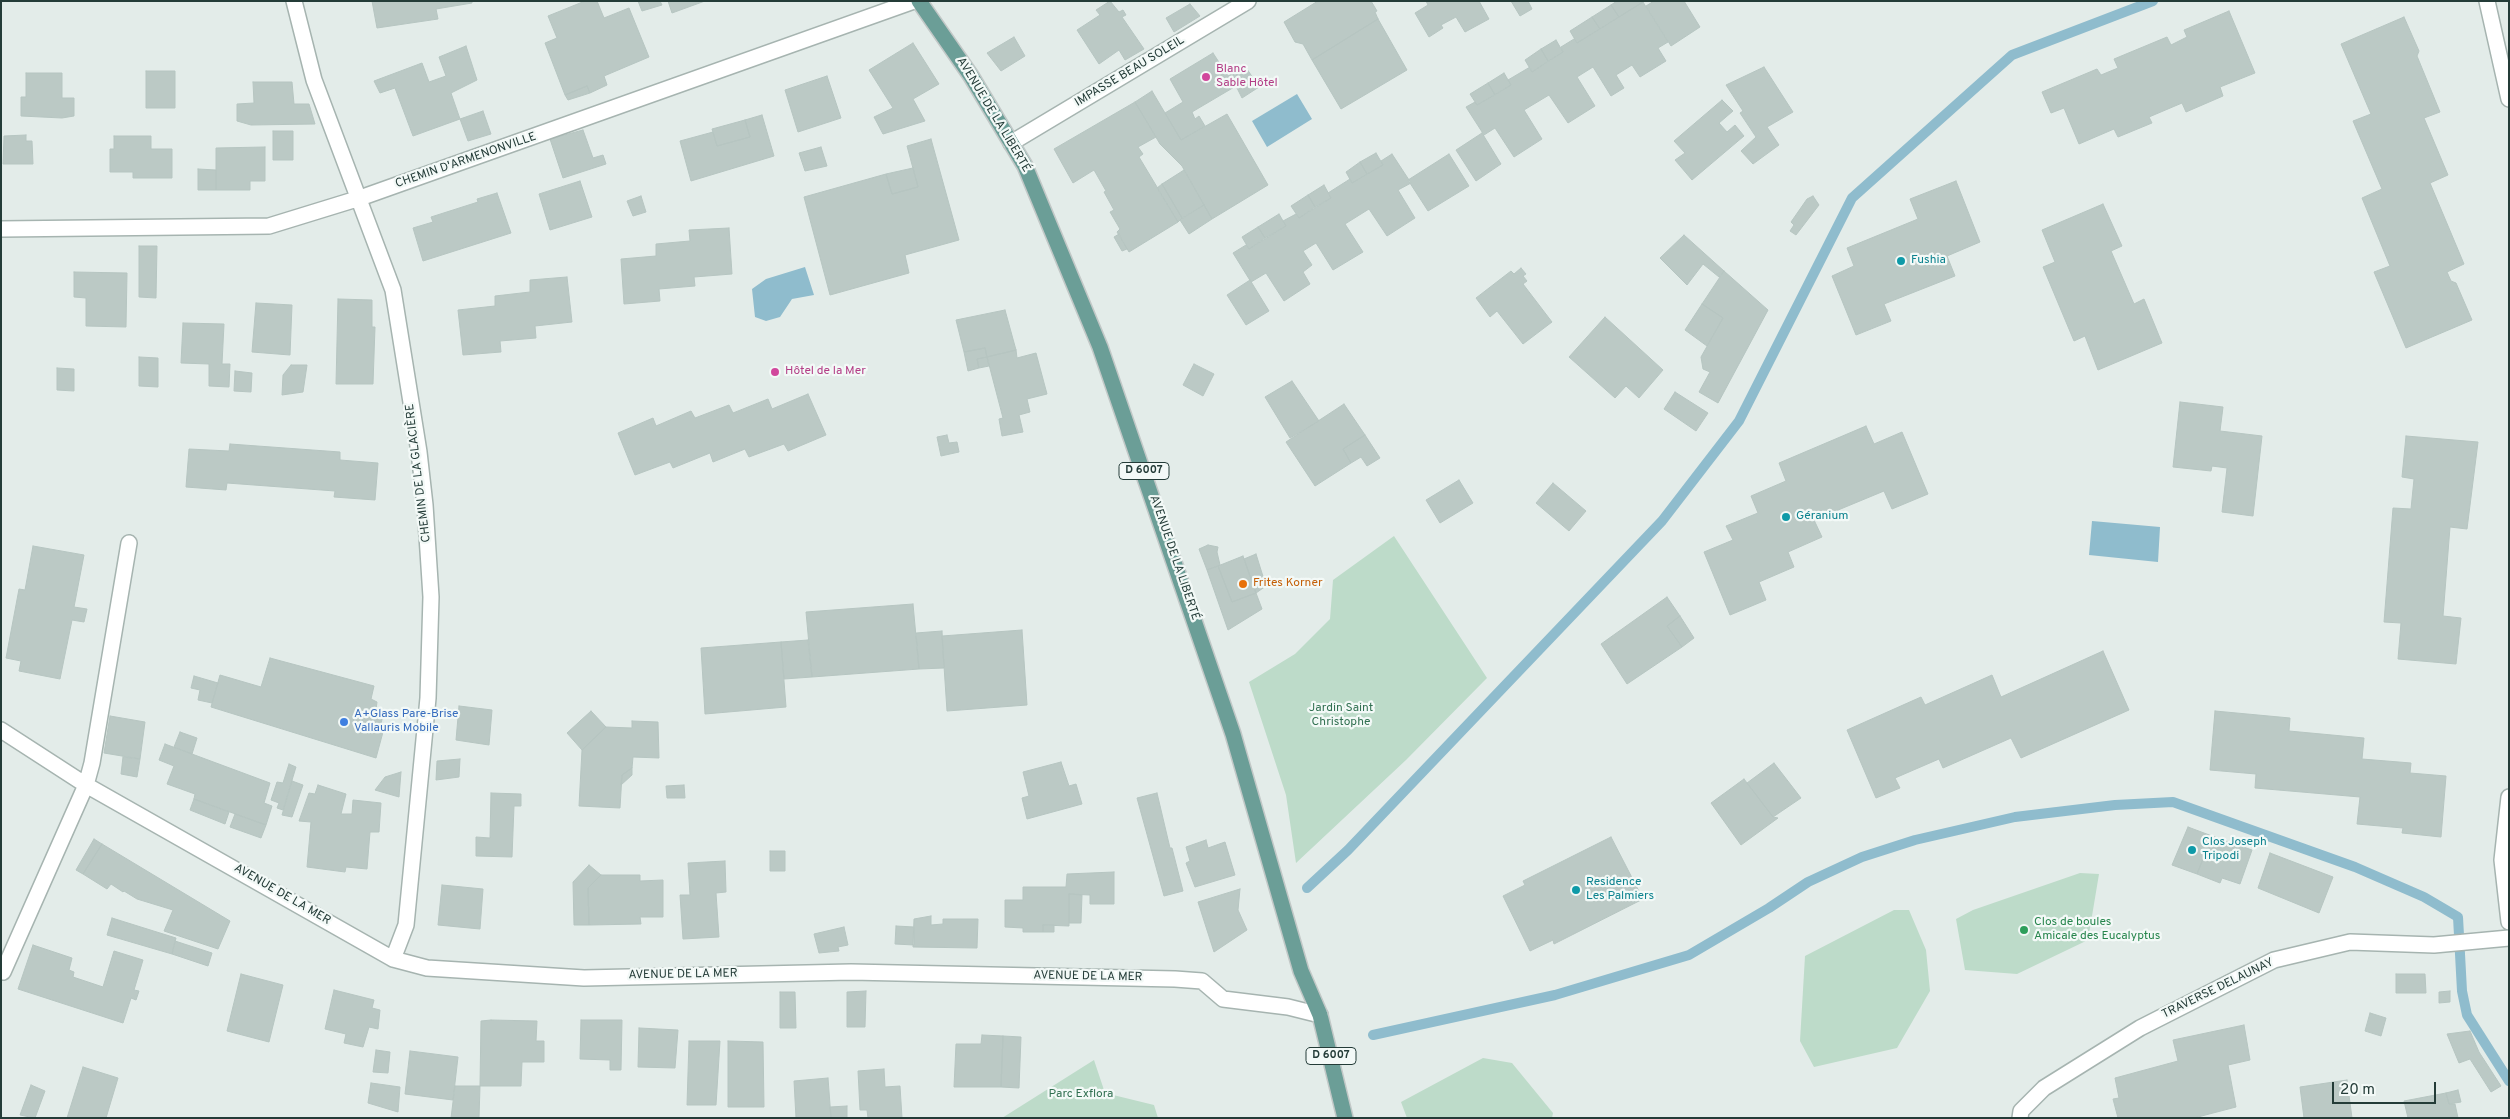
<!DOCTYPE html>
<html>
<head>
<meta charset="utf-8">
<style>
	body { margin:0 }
	#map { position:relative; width:2510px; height:1119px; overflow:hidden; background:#e3ece9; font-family:Overpass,sans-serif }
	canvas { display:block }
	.frame { position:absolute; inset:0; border:2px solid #243c38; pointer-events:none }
	.scale { position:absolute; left:2332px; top:1082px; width:104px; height:22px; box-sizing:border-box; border:2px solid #243c38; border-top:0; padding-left:6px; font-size:15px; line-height:18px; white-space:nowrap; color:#243c38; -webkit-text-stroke:4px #f3f9f7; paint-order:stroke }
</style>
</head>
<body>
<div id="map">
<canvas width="2510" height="1119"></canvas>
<div class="frame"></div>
<div class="scale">20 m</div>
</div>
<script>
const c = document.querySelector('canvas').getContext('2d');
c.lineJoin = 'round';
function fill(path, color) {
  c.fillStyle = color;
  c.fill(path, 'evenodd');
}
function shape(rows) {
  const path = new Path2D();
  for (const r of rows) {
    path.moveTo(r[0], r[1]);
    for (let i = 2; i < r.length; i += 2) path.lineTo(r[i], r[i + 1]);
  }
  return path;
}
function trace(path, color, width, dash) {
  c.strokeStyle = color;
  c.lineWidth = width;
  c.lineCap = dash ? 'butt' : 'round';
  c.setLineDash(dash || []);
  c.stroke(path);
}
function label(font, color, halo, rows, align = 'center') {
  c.font = font + ' Overpass,sans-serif';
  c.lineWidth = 4.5;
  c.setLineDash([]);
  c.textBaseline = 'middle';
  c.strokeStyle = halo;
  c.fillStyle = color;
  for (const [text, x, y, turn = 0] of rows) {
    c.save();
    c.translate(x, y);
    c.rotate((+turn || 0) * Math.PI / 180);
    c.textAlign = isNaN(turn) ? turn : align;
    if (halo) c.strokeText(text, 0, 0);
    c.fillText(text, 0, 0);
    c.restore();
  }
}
const green = shape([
	[1394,536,1487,678,1406,760,1296,863,1286,795,1249,682,1295,654,1330,619,1333,580],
	[2080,873,2099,874,2088,940,2017,974,1965,970,1956,919,1973,910],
	[1894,910,1909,910,1926,950,1930,991,1897,1048,1814,1067,1800,1041,1805,956],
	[1483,1058,1512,1063,1553,1113,1552,1118,1407,1118,1401,1102],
	[1094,1060,1105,1093,1154,1105,1158,1118,1002,1118]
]);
const water = shape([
	[1297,94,1312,119,1267,147,1252,121],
	[805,267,814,295,792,299,780,317,766,321,755,317,752,289,766,279],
	[2092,521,2160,527,2158,562,2089,555]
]);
const stream = shape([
	[1307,888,1348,850,1662,521,1739,421,1852,198,2012,55,2153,1],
	[1373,1035,1555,995,1689,955,1769,908,1808,882,1862,857,1915,840,2015,817,2115,805,2173,802,2355,867,2424,897,2458,917,2462,991,2467,1015,2509,1081]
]);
const building = shape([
	[372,1,472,1,472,3,436,9,438,19,377,28,372,1],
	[585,1,597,1,604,18,629,8,649,57,604,76,607,85,590,93,587,86,565,95,545,43,557,38,548,16,585,1],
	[638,1,660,1,662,5,642,11,638,1],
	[668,1,705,1,672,13,668,1],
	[1110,1,1119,12,1123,10,1126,15,1122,17,1144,49,1125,60,1119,50,1099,64,1077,30,1100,15,1096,10,1110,1],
	[1318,1,1371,1,1377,11,1375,12,1378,19,1312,60,1303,44,1295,42,1284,22,1318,1],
	[1426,1,1479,1,1489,19,1465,32,1456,17,1441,25,1443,28,1429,37,1415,13,1428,5,1426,1],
	[1511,1,1528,1,1532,9,1520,16,1511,1],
	[1617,1,1642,1,1643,2,1619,17,1611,5,1617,1],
	[1654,1,1684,1,1700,27,1671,46,1646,6,1654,1],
	[1643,2,1668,42,1658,48,1666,61,1640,77,1632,65,1616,75,1624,88,1611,96,1593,67,1577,77,1595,106,1568,123,1549,95,1524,110,1542,139,1514,157,1495,128,1484,135,1466,107,1475,102,1477,105,1511,85,1508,80,1530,67,1532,72,1563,52,1561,47,1574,39,1577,43,1643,2],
	[1190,4,1200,16,1174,32,1166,18,1190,4],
	[1611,5,1619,17,1600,29,1592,17,1611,5],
	[2229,11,2255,73,2220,87,2223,96,2186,112,2182,103,2149,117,2152,123,2118,137,2114,129,2079,144,2064,108,2051,113,2042,92,2097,69,2101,75,2118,68,2114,59,2167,37,2171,45,2187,37,2184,30,2229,11],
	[1592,17,1600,29,1577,43,1570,31,1592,17],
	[2404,17,2419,51,2417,56,2440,112,2424,118,2448,175,2430,183,2464,264,2447,272,2451,281,2456,283,2472,320,2406,348,2374,272,2390,266,2362,198,2382,189,2353,121,2371,114,2341,44,2404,17],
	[1378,19,1407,70,1341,109,1312,60,1378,19],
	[1014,37,1025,56,1001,71,987,53,1014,37],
	[1556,40,1563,52,1548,61,1541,49,1556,40],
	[913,43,939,84,913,99,925,121,883,134,874,117,893,108,869,70,913,43],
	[466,46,477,80,451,93,460,119,413,136,395,88,380,93,374,81,422,63,429,82,446,76,439,57,466,46],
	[1541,49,1548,61,1532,72,1525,60,1541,49],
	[1213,53,1228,76,1245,66,1259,87,1242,98,1236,86,1192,112,1195,119,1199,116,1205,126,1181,140,1165,113,1183,102,1170,79,1213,53],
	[1764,67,1793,112,1767,127,1779,145,1753,164,1741,151,1756,137,1740,113,1743,111,1726,85,1764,67],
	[146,71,175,71,175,108,146,108,146,71],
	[26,73,62,73,62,98,74,98,74,116,62,118,21,116,21,97,26,97,26,73],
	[1504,73,1511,85,1495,95,1488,83,1504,73],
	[827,76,841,118,798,132,785,90,827,76],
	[253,82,292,82,294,104,309,104,315,124,251,125,237,121,237,104,254,103,253,82],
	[1488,83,1495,95,1477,105,1470,94,1488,83],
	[587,86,590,93,568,100,565,95,587,86],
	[1152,91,1181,140,1227,114,1268,185,1212,219,1182,166,1160,144,1135,102,1152,91],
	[1722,100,1733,111,1719,123,1727,132,1735,125,1744,136,1692,180,1675,160,1685,153,1674,141,1722,100],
	[1135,102,1156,137,1138,147,1143,154,1139,157,1178,222,1129,252,1117,232,1120,229,1110,212,1114,210,1104,192,1106,191,1094,170,1073,183,1054,149,1135,102],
	[483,111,491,134,468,141,460,119,483,111],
	[762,115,774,156,691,181,680,141,713,132,717,146,750,137,745,120,762,115],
	[745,120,750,137,717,146,712,129,745,120],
	[583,130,593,158,603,155,606,164,563,178,550,139,583,130],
	[273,131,293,131,293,160,273,160,273,131],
	[1482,133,1501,164,1476,181,1456,150,1482,133],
	[26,135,26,141,32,141,33,164,3,164,4,136,26,135],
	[114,136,151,136,151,149,172,149,172,178,133,178,133,172,110,172,110,149,114,149,114,136],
	[931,139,959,240,905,255,909,273,830,295,804,197,886,174,892,194,918,187,907,146,931,139],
	[265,147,265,181,250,181,250,190,216,190,216,148,265,147],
	[821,147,827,166,805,171,799,153,821,147],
	[1376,153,1383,165,1367,174,1360,162,1376,153],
	[1392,154,1411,183,1398,190,1415,218,1387,236,1369,209,1345,224,1363,252,1333,270,1316,243,1303,251,1312,265,1303,272,1310,284,1284,301,1266,273,1251,282,1233,253,1246,245,1249,249,1286,226,1283,221,1296,214,1299,218,1331,198,1328,193,1350,179,1352,183,1383,165,1381,161,1392,154],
	[1449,154,1469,186,1428,211,1408,180,1449,154],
	[1360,162,1367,174,1352,183,1346,172,1360,162],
	[913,168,918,187,892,194,886,174,913,168],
	[198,169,216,170,216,190,198,190,198,169],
	[1184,170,1204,205,1182,218,1162,184,1184,170],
	[580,181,592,217,550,230,539,194,580,181],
	[1956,181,1980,242,1947,256,1955,276,1884,304,1891,321,1856,335,1832,276,1854,266,1847,248,1918,219,1910,199,1956,181],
	[1162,184,1182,218,1178,222,1157,188,1162,184],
	[1324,185,1331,198,1315,207,1308,195,1324,185],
	[497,193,511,233,423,261,413,228,433,222,431,217,478,202,477,199,497,193],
	[1308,195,1315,207,1299,218,1291,206,1308,195],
	[641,196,646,212,633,216,627,201,641,196],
	[1813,196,1819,205,1796,235,1790,231,1794,225,1791,222,1807,199,1813,196],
	[2103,204,2122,246,2111,251,2134,304,2144,299,2162,343,2098,370,2085,336,2074,341,2043,267,2055,262,2042,230,2103,204],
	[1204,205,1212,219,1189,234,1180,220,1204,205],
	[1279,214,1286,226,1265,238,1258,227,1279,214],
	[1258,227,1265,238,1249,249,1242,237,1258,227],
	[729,228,732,274,694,277,695,286,659,289,660,301,624,304,621,259,656,256,656,244,690,241,689,230,729,228],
	[1119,234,1127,249,1122,251,1114,237,1119,234],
	[1684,235,1724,271,1719,277,1703,264,1687,285,1660,258,1684,235],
	[139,246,157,246,156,298,139,297,139,246],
	[1521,268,1526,274,1523,276,1527,281,1523,284,1552,322,1523,344,1497,311,1490,317,1476,298,1511,271,1514,274,1521,268],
	[1724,271,1768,310,1718,403,1699,392,1710,372,1703,369,1701,357,1723,318,1702,304,1724,271],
	[74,272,127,273,126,327,86,326,86,298,74,297,74,272],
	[567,277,572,322,535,326,536,338,500,341,501,352,463,355,458,310,495,306,495,296,530,292,530,280,567,277],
	[1250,280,1269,311,1246,325,1227,295,1250,280],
	[338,299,372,300,372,327,375,327,373,384,336,384,338,299],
	[256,303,292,305,290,355,252,352,256,303],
	[1702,304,1723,318,1707,346,1685,330,1702,304],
	[1005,310,1016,350,987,357,985,348,964,352,956,320,1005,310],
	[1605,317,1663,370,1639,398,1626,386,1615,398,1569,357,1605,317],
	[183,323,224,324,222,364,230,364,229,387,209,386,209,364,181,363,183,323],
	[985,348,987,357,977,359,979,368,968,371,964,352,985,348],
	[1016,350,1017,358,1036,353,1047,394,1027,399,1030,412,1019,415,1023,432,1002,436,999,419,1003,418,987,357,1016,350],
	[139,357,158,358,158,387,139,386,139,357],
	[987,357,989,366,979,368,977,359,987,357],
	[1194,364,1214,374,1203,396,1183,385,1194,364],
	[291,365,307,365,303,392,282,395,283,375,291,365],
	[57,368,74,369,74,391,57,390,57,368],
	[235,371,252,373,251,392,234,391,235,371],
	[1292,381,1319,421,1290,438,1265,397,1292,381],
	[1675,392,1708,413,1696,431,1664,409,1675,392],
	[808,394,826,435,788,451,784,444,749,457,745,449,713,462,710,453,673,468,670,462,635,475,618,433,653,418,656,426,691,411,695,418,729,405,733,413,768,399,772,409,808,394],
	[2180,402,2223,407,2220,431,2262,436,2253,516,2222,512,2227,468,2212,466,2211,471,2173,467,2180,402],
	[1344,404,1365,435,1343,449,1351,463,1315,486,1286,442,1344,404],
	[1866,426,1874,444,1902,432,1928,494,1892,509,1884,491,1814,520,1822,537,1788,552,1794,567,1759,582,1766,600,1730,615,1704,552,1733,540,1726,526,1758,513,1751,496,1786,481,1779,463,1866,426],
	[947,435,949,443,957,442,959,452,941,456,937,437,947,435],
	[1365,435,1380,458,1367,466,1361,457,1351,463,1343,449,1365,435],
	[2406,436,2478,442,2467,529,2450,527,2443,616,2461,618,2456,664,2398,659,2401,623,2384,622,2393,508,2411,509,2414,479,2402,477,2406,436],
	[230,444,340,452,340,460,378,463,375,500,334,497,335,491,227,483,226,490,186,487,189,449,229,451,230,444],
	[1459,480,1473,503,1440,523,1426,500,1459,480],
	[1553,483,1586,511,1569,531,1536,503,1553,483],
	[1208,545,1218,547,1217,552,1220,565,1207,570,1199,549,1208,545],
	[33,546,84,555,74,607,87,609,84,622,72,620,60,679,19,671,21,661,6,658,19,589,25,590,33,546],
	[1256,554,1266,586,1256,593,1244,559,1256,554],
	[1243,556,1256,593,1232,602,1218,566,1243,556],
	[1218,566,1232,602,1256,593,1262,609,1228,630,1207,570,1218,566],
	[1667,597,1680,616,1667,626,1682,647,1627,684,1601,644,1667,597],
	[913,604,919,669,812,677,806,612,913,604],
	[1680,616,1694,638,1682,647,1667,626,1680,616],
	[1022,630,1027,705,947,711,942,636,1022,630],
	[942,631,944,668,919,669,916,633,942,631],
	[808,640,812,677,784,679,781,642,808,640],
	[781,642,786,707,705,714,701,648,781,642],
	[2103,651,2129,710,2021,758,2011,738,1943,768,1939,759,1895,778,1900,788,1876,798,1847,730,1921,697,1925,705,1992,675,2001,697,2103,651],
	[270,658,374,686,371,699,377,702,375,717,382,719,380,731,383,732,376,758,211,707,220,675,261,687,270,658],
	[194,676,218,683,212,703,198,700,200,690,191,688,194,676],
	[459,706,492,710,489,745,456,740,459,706],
	[591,711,606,727,582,750,567,733,591,711],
	[2215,711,2290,718,2289,731,2364,738,2362,759,2411,763,2410,773,2446,776,2441,837,2402,833,2403,828,2357,824,2360,797,2255,788,2256,774,2210,770,2215,711],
	[110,716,145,722,140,759,104,753,110,716],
	[632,721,658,722,659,758,633,757,632,768,622,775,620,808,579,806,582,750,606,727,632,728,632,721],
	[180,732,197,738,192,754,174,747,180,732],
	[165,744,270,783,264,803,272,806,266,825,194,799,195,794,167,784,174,766,159,760,165,744],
	[123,757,140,759,137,777,121,774,123,757],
	[460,759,459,777,436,780,437,761,460,759],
	[1061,762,1069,786,1076,784,1082,804,1027,819,1022,798,1029,796,1023,772,1061,762],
	[1774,763,1801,798,1773,817,1747,783,1774,763],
	[289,764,296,767,283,810,277,808,279,803,271,800,277,782,283,783,289,764],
	[632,768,632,775,621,785,622,775,632,768],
	[401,772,399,797,375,790,385,777,401,772],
	[1744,779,1773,817,1778,818,1741,845,1711,803,1744,779],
	[292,781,303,785,292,817,282,815,292,781],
	[318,785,346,794,341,814,352,814,353,800,381,803,379,832,370,832,367,869,346,867,345,872,307,867,311,822,299,821,309,793,315,794,318,785],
	[684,785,685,798,667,798,666,786,684,785],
	[491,793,521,794,521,806,514,806,512,857,476,856,476,837,490,838,491,793],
	[1157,793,1170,848,1172,848,1183,891,1164,896,1137,798,1157,793],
	[194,799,229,812,225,824,190,810,194,799],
	[235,814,266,825,261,838,230,827,235,814],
	[2188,827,2212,836,2197,874,2172,865,2188,827],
	[2212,836,2252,850,2240,884,2222,878,2220,883,2197,874,2212,836],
	[1611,837,1643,899,1554,944,1553,940,1530,951,1503,896,1525,885,1523,881,1611,837],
	[94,839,102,844,83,874,76,870,94,839],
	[1206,840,1208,848,1225,842,1235,875,1195,887,1186,863,1190,861,1186,847,1206,840],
	[102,844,230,921,218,949,164,931,173,910,137,899,124,891,123,892,111,884,107,889,83,874,102,844],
	[770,851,785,851,785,871,770,871,770,851],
	[2270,853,2333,877,2319,913,2258,888,2270,853],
	[725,861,726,892,716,893,719,937,683,939,680,895,690,895,688,863,725,861],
	[589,865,601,875,588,888,589,925,574,925,573,882,589,865],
	[1114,872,1114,904,1090,904,1090,895,1069,894,1069,926,1043,925,1043,932,1023,932,1023,928,1005,927,1005,900,1023,900,1023,887,1066,887,1067,874,1114,872],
	[601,875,640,875,640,881,663,880,663,917,640,917,641,924,589,925,588,888,601,875],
	[442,885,483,889,480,929,438,925,442,885],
	[1240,889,1238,910,1247,930,1214,952,1198,902,1240,889],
	[1069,894,1082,895,1081,923,1069,923,1069,894],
	[931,916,931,925,943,924,943,919,978,919,977,948,913,947,914,919,931,916],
	[112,918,176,938,172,954,107,935,112,918],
	[1043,925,1054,925,1054,932,1043,932,1043,925],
	[896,926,914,927,914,945,895,944,896,926],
	[844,927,848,945,838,947,839,951,819,953,814,934,844,927],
	[175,941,212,953,208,966,172,954,175,941],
	[33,945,72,958,69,970,74,972,73,977,103,987,114,951,143,960,134,990,139,991,136,1000,131,998,123,1023,18,989,33,945],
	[241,974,283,985,269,1042,227,1031,241,974],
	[2396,974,2425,974,2426,993,2396,993,2396,974],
	[334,990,374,1000,372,1008,380,1010,378,1029,369,1027,363,1047,344,1043,346,1034,325,1029,334,990],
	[866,991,865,1027,847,1027,847,992,866,991],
	[2450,991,2450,1002,2439,1003,2439,992,2450,991],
	[780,992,795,992,796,1028,780,1028,780,992],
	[2370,1013,2386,1018,2381,1036,2365,1031,2370,1013],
	[491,1020,537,1021,536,1041,544,1041,544,1062,522,1062,521,1086,480,1086,481,1021,491,1020],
	[581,1020,622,1020,621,1070,610,1070,610,1060,580,1059,581,1020],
	[2244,1025,2250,1060,2228,1065,2236,1107,2194,1118,2118,1118,2113,1099,2119,1098,2115,1078,2178,1061,2173,1040,2244,1025],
	[639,1028,678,1030,675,1068,638,1067,639,1028],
	[2470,1031,2479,1052,2501,1086,2491,1092,2470,1059,2459,1063,2447,1034,2470,1031],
	[982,1035,1003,1036,1001,1087,954,1087,956,1044,981,1044,982,1035],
	[1003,1036,1021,1037,1019,1088,1001,1087,1003,1036],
	[689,1041,720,1041,716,1105,687,1105,689,1041],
	[728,1041,763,1042,764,1107,728,1107,728,1041],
	[376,1050,390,1052,388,1073,373,1072,376,1050],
	[410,1051,458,1057,453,1100,405,1094,410,1051],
	[83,1067,118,1078,106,1118,67,1118,83,1067],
	[884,1069,885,1087,900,1086,902,1118,868,1118,867,1110,860,1110,858,1071,884,1069],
	[828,1078,831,1118,796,1118,794,1081,828,1078],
	[2347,1080,2352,1118,2304,1118,2300,1087,2347,1080],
	[371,1083,400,1087,398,1112,368,1103,371,1083],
	[31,1085,45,1091,35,1118,20,1115,31,1085],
	[455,1086,480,1086,479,1118,451,1118,455,1086],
	[2458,1090,2461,1102,2449,1104,2446,1093,2458,1090],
	[2446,1093,2449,1104,2455,1104,2458,1118,2408,1118,2404,1101,2446,1093],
	[847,1106,847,1118,831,1118,830,1107,847,1106]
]);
const street = shape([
	[294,1,314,80,393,290,419,452,425,505,431,597,428,698,406,925,393,959],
	[2487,1,2509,99],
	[1011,143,1248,1],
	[1,229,269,226,360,198,914,1],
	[1,730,86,785,393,959,427,968,584,978,851,972,1175,979,1202,981,1223,999,1288,1007,1320,1015],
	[2509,797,2502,860,2509,922],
	[3,972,86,785,92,763,129,543],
	[2020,1118,2021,1111,2044,1088,2140,1028,2274,960,2350,942,2434,945,2509,938]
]);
const primary = shape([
	[919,1,971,76,1025,166,1100,347,1233,734,1301,971,1320,1015,1345,1118]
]);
const markers = [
	[1206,77,5,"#d1479c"],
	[1901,261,5,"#0f9aa8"],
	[775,372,5,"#d1479c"],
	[1786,517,5,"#0f9aa8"],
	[1243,584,5,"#e8710a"],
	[344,722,5,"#3f7fe0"],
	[2192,850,5,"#0f9aa8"],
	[1576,890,5,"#0f9aa8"],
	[2024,930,5,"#2e9e5b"]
];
const shields = [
	[1144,471,50],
	[1331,1056,50]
];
const shieldNames = [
	["D 6007",1144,471],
	["D 6007",1331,1056]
];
const hotelNames = [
	["Blanc",1216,70],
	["Sable Hôtel",1216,84],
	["Hôtel de la Mer",785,372]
];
const streetNames = [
	["IMPASSE BEAU SOLEIL",1130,72,-31],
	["AVENUE DE LA LIBERTÉ",993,115,59],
	["CHEMIN D'ARMENONVILLE",466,161,-19],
	["CHEMIN DE LA GLACIÈRE",419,473,-97],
	["AVENUE DE LA LIBERTÉ",1174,558,71],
	["AVENUE DE LA MER",282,895,30],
	["AVENUE DE LA MER",683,975,-1],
	["AVENUE DE LA MER",1088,977,1],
	["TRAVERSE DELAUNAY",2218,989,-26]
];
const cultureNames = [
	["Fushia",1911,261],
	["Géranium",1796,517],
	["Clos Joseph",2202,843],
	["Tripodi",2202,857],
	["Residence",1586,883],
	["Les Palmiers",1586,897]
];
const foodNames = [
	["Frites Korner",1253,584]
];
const parkNames = [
	["Jardin Saint",1341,709],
	["Christophe",1341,723],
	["Parc Exflora",1081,1095]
];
const shopNames = [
	["A+Glass Pare-Brise",354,715],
	["Vallauris Mobile",354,729]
];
const leisureNames = [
	["Clos de boules",2034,923],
	["Amicale des Eucalyptus",2034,937]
];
fill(green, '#bddbc9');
fill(water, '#8fbccd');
trace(stream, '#8fbccd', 10);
fill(building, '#bbc9c5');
trace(building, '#b6c5c1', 1);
trace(street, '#a6b4b0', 18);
trace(primary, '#c2c8c7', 18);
trace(street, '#fff', 15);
trace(primary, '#6b9e97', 15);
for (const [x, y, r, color] of markers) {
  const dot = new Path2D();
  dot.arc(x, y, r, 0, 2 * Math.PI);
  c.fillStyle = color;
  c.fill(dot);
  trace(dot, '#f3f9f7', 2);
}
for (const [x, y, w] of shields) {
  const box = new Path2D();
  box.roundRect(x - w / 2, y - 8.5, w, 17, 4);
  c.fillStyle = '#f3f9f7';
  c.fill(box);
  trace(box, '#243c38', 1);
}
label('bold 11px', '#243c38', null, shieldNames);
label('12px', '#b23c85', '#f3f9f7', hotelNames, 'left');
label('12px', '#243c38', '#f3f9f7', streetNames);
label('12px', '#0d838f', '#f3f9f7', cultureNames, 'left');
label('12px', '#c56008', '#f3f9f7', foodNames, 'left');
label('12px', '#317051', '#f3f9f7', parkNames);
label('12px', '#366cbe', '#f3f9f7', shopNames, 'left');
label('12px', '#27864d', '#f3f9f7', leisureNames, 'left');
</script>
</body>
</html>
